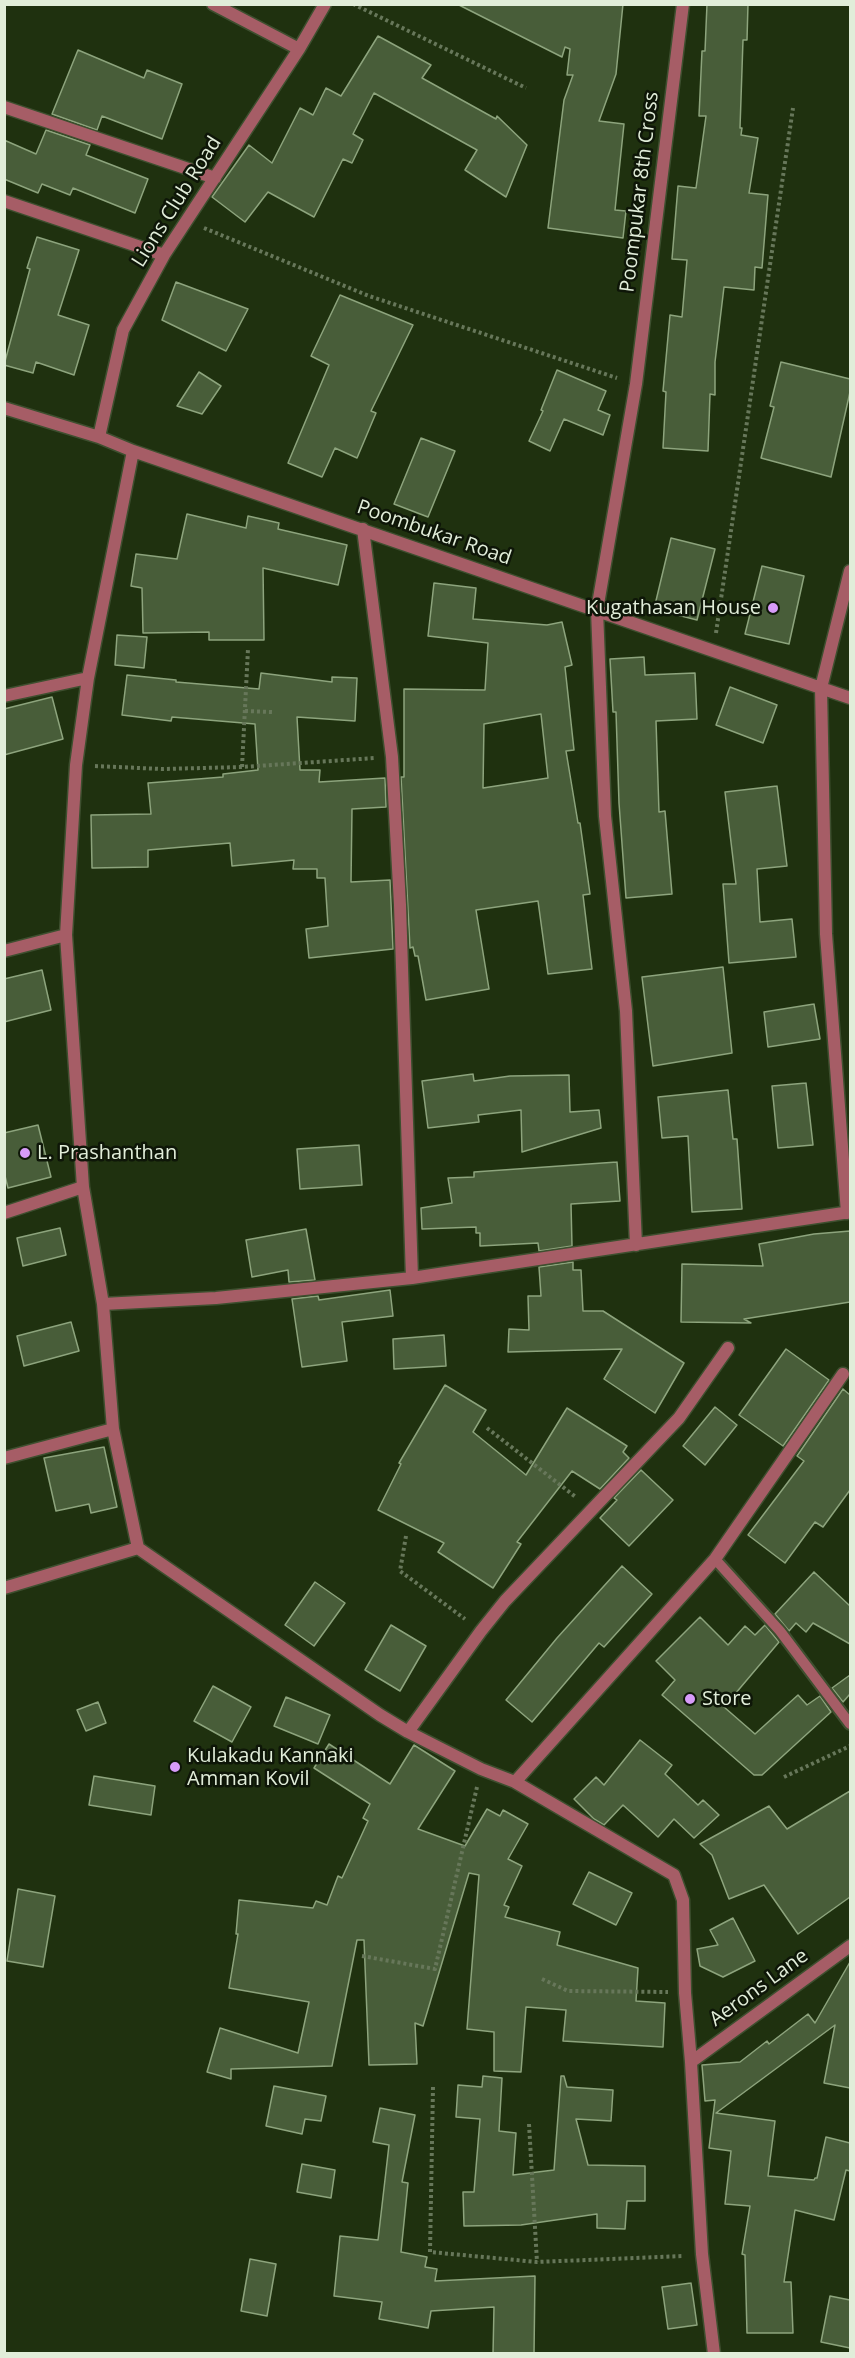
<!DOCTYPE html>
<html>
<head>
<meta charset="utf-8">
<style>
	body { margin:0 }
	#map { position:relative; width:855px; height:2358px; overflow:hidden; background:#1f310f; font-family:"Open Sans",sans-serif }
	canvas { display:block }
	.frame { position:absolute; inset:0; border:6px solid #e1edd9; pointer-events:none }
</style>
</head>
<body>
<div id="map">
<canvas width="855" height="2358"></canvas>
<div class="frame"></div>
</div>
<script>
const c = document.querySelector('canvas').getContext('2d');
c.lineJoin = 'round';
function fill(path, color) {
  c.fillStyle = color;
  c.fill(path, 'evenodd');
}
function shape(rows) {
  const path = new Path2D();
  for (const r of rows) {
    path.moveTo(r[0], r[1]);
    for (let i = 2; i < r.length; i += 2) path.lineTo(r[i], r[i + 1]);
  }
  return path;
}
function trace(path, color, width, dash) {
  c.strokeStyle = color;
  c.lineWidth = width;
  c.lineCap = dash ? 'butt' : 'round';
  c.setLineDash(dash || []);
  c.stroke(path);
}
function label(font, color, halo, rows, align = 'center') {
  c.font = font + ' "Open Sans",sans-serif';
  c.lineWidth = 5;
  c.setLineDash([]);
  c.textBaseline = 'middle';
  c.strokeStyle = halo;
  c.fillStyle = color;
  for (const [text, x, y, turn = 0] of rows) {
    c.save();
    c.translate(x, y);
    c.rotate((+turn || 0) * Math.PI / 180);
    c.textAlign = isNaN(turn) ? turn : align;
    if (halo) c.strokeText(text, 0, 0);
    c.fillText(text, 0, 0);
    c.restore();
  }
}
const building = shape([
	[457,4,623,4,616,74,599,121,624,124,615,210,626,211,623,238,548,228,564,100,573,75,567,75,570,49,565,47,562,57,457,4],
	[707,4,748,4,747,40,743,40,740,128,742,128,741,135,758,138,749,193,768,195,762,268,755,267,754,290,724,287,715,362,715,395,710,394,708,451,663,448,666,392,663,391,670,315,682,317,687,260,672,259,678,186,696,188,706,116,699,116,702,51,705,51,707,4],
	[378,36,431,65,422,78,496,119,497,116,527,145,506,197,465,170,477,150,374,93,353,134,363,140,352,163,343,159,314,217,268,192,245,222,212,197,249,145,272,163,300,108,313,115,326,88,341,96,378,36],
	[78,50,144,78,147,70,182,84,162,139,102,116,97,130,52,114,78,50],
	[46,130,90,145,86,155,148,179,135,213,73,188,70,195,42,184,38,193,4,179,4,140,36,154,46,130],
	[37,237,79,250,58,315,89,325,74,375,36,362,33,373,4,365,30,269,27,268,37,237],
	[176,282,248,309,226,351,162,320,176,282],
	[340,295,413,325,371,411,376,413,357,458,335,448,322,477,288,463,329,365,311,356,340,295],
	[781,362,850,379,850,392,831,477,761,458,774,407,770,406,781,362],
	[557,370,606,391,598,410,610,415,603,435,564,419,550,451,529,441,543,411,541,410,557,370],
	[199,372,221,386,202,414,177,406,199,372],
	[421,438,455,451,428,517,394,504,421,438],
	[187,514,246,528,248,516,279,523,278,529,347,545,338,585,263,568,264,640,209,640,209,632,143,633,142,588,131,586,136,554,177,559,187,514],
	[671,538,715,549,697,620,654,609,671,538],
	[762,566,804,576,789,644,745,634,762,566],
	[434,583,476,588,473,619,547,625,562,622,572,665,565,667,574,750,566,751,578,823,580,823,590,894,583,895,592,969,548,974,538,901,476,910,489,989,426,1000,418,956,415,956,413,947,410,948,401,777,404,777,404,689,485,690,488,643,428,636,434,583],
	[541,714,548,778,483,788,484,724,541,714],
	[117,635,147,637,144,668,115,665,117,635],
	[644,657,645,675,695,673,697,719,656,721,659,812,665,811,672,894,626,898,619,803,616,712,613,712,610,659,644,657],
	[261,673,332,682,332,677,357,678,355,721,297,717,300,770,320,770,319,782,385,778,386,807,352,809,351,882,390,880,393,949,309,958,306,929,328,926,325,878,317,878,317,869,293,869,294,860,232,866,230,843,148,850,148,867,92,868,91,815,151,814,148,783,223,777,223,774,258,770,255,724,172,717,171,721,122,715,127,675,176,680,176,682,259,689,261,673],
	[730,687,777,705,763,743,716,725,730,687],
	[52,697,63,739,4,755,4,709,52,697],
	[777,786,787,866,757,869,760,922,792,919,796,957,729,963,723,884,736,884,725,792,777,786],
	[723,967,732,1053,653,1066,642,977,723,967],
	[42,970,51,1010,4,1022,4,979,42,970],
	[814,1004,820,1039,768,1047,764,1012,814,1004],
	[473,1074,474,1081,510,1076,569,1075,570,1112,599,1110,601,1128,522,1152,521,1110,478,1115,479,1122,428,1128,422,1081,473,1074],
	[806,1083,813,1145,778,1148,772,1086,806,1083],
	[728,1090,733,1139,737,1139,742,1209,692,1212,688,1136,662,1138,658,1097,728,1090],
	[38,1125,51,1177,8,1188,4,1172,4,1133,38,1125],
	[359,1145,362,1185,300,1189,297,1149,359,1145],
	[617,1162,620,1201,571,1204,572,1246,539,1251,538,1243,480,1246,480,1233,476,1233,476,1227,422,1229,421,1208,452,1203,448,1178,474,1177,474,1172,617,1162],
	[60,1228,66,1255,23,1266,17,1238,60,1228],
	[306,1229,315,1280,289,1282,288,1270,252,1277,246,1240,306,1229],
	[850,1231,850,1302,744,1319,751,1323,681,1322,682,1264,763,1266,759,1244,814,1234,850,1231],
	[573,1262,573,1270,581,1270,583,1311,603,1311,684,1363,655,1413,604,1379,622,1349,508,1352,509,1329,529,1330,528,1296,541,1296,539,1267,573,1262],
	[390,1290,393,1316,342,1322,347,1361,302,1367,292,1299,318,1296,319,1300,390,1290],
	[71,1322,79,1351,24,1366,17,1336,71,1322],
	[444,1335,446,1366,394,1369,393,1339,444,1335],
	[786,1349,829,1380,783,1446,739,1415,786,1349],
	[445,1385,486,1410,473,1432,526,1475,567,1408,627,1446,623,1452,629,1458,600,1489,572,1471,517,1542,521,1544,493,1588,438,1552,444,1543,378,1510,401,1464,399,1463,445,1385],
	[843,1389,850,1395,850,1490,823,1527,815,1522,785,1563,748,1535,804,1461,797,1456,843,1389],
	[715,1407,737,1425,705,1465,683,1446,715,1407],
	[104,1447,117,1507,91,1513,89,1504,56,1511,44,1458,104,1447],
	[641,1470,673,1500,629,1546,600,1518,617,1500,614,1498,641,1470],
	[622,1566,652,1594,604,1647,599,1643,532,1722,506,1700,557,1638,622,1566],
	[814,1572,850,1606,850,1644,813,1623,806,1632,796,1623,789,1631,775,1614,814,1572],
	[315,1582,345,1603,314,1646,285,1625,315,1582],
	[700,1617,728,1645,745,1626,755,1635,765,1625,779,1642,724,1707,755,1734,798,1695,807,1705,820,1696,831,1712,762,1775,754,1775,662,1695,675,1680,656,1661,700,1617],
	[391,1625,426,1646,400,1691,365,1670,391,1625],
	[850,1675,850,1694,843,1702,832,1688,850,1675],
	[213,1686,251,1707,232,1742,194,1721,213,1686],
	[286,1697,330,1715,318,1744,274,1726,286,1697],
	[98,1702,106,1723,86,1731,77,1710,98,1702],
	[640,1740,672,1765,665,1774,698,1805,703,1800,719,1815,694,1838,674,1819,658,1837,623,1805,604,1825,594,1819,574,1799,596,1777,604,1785,640,1740],
	[329,1744,390,1784,414,1745,455,1771,418,1829,465,1846,487,1809,500,1816,503,1810,528,1824,508,1859,522,1866,504,1905,509,1907,505,1917,560,1932,557,1945,638,1968,636,2001,665,2003,663,2047,563,2041,566,2010,526,2007,521,2072,494,2071,494,2032,467,2029,479,1875,469,1873,423,2026,415,2023,417,2064,369,2065,364,1940,357,1940,332,2066,231,2069,231,2079,207,2072,220,2028,298,2053,309,2002,229,1988,238,1934,236,1934,239,1900,313,1908,316,1901,327,1905,338,1876,342,1878,368,1821,363,1818,370,1804,314,1768,329,1744],
	[94,1776,155,1786,151,1815,89,1805,94,1776],
	[850,1791,850,1897,798,1934,764,1885,729,1899,712,1855,700,1844,769,1806,787,1829,850,1791],
	[589,1872,632,1893,616,1925,573,1904,589,1872],
	[18,1889,55,1896,43,1967,7,1961,18,1889],
	[733,1918,755,1961,723,1977,700,1966,697,1949,718,1945,710,1930,733,1918],
	[850,1962,850,2088,824,2083,835,2025,716,2113,775,2121,768,2176,814,2180,815,2178,817,2178,826,2137,850,2143,850,2171,846,2170,834,2220,795,2210,784,2282,791,2282,793,2333,747,2333,745,2255,742,2254,750,2206,725,2204,731,2151,709,2148,715,2100,705,2101,702,2065,740,2062,767,2041,769,2044,808,2014,815,2023,850,1962],
	[483,2076,502,2078,499,2131,516,2133,513,2175,554,2170,561,2076,564,2076,567,2087,613,2090,611,2121,576,2119,588,2165,645,2166,645,2201,627,2201,625,2229,597,2228,597,2214,521,2225,464,2226,463,2192,474,2192,480,2119,456,2117,458,2085,482,2087,483,2076],
	[274,2086,326,2096,321,2121,305,2119,302,2134,266,2126,274,2086],
	[380,2108,415,2115,402,2182,408,2183,401,2252,427,2257,425,2267,437,2269,435,2281,535,2276,534,2354,493,2354,494,2307,431,2311,428,2328,379,2319,382,2302,334,2296,340,2236,378,2240,389,2145,373,2142,380,2108],
	[302,2164,335,2170,331,2198,297,2192,302,2164],
	[250,2259,276,2264,267,2316,241,2311,250,2259],
	[691,2283,697,2325,668,2329,662,2287,691,2283],
	[830,2296,850,2300,850,2348,821,2342,830,2296]
]);
const path = shape([
	[353,4,526,88],
	[204,228,369,296,617,378],
	[716,633,793,108],
	[245,711,272,712],
	[95,766,162,769,242,767,375,758],
	[242,767,248,649],
	[487,1428,577,1498],
	[406,1536,400,1571,465,1619],
	[784,1777,850,1746],
	[362,1956,435,1969,477,1787],
	[542,1979,568,1991,668,1992],
	[433,2087,430,2252,537,2262,683,2256],
	[529,2124,537,2262]
]);
const service = shape([
	[715,1559,780,1631,850,1724]
]);
const minor = shape([
	[213,4,299,49],
	[4,107,215,178],
	[4,201,164,255],
	[4,408,99,437,133,451,850,698],
	[99,437,123,330,164,255,299,49,325,4],
	[133,451,88,678,76,765,66,935,83,1187,103,1304,113,1429,138,1548,380,1715,408,1732,481,1769,515,1782,674,1875,683,1900,685,1993,691,2062,702,2254,714,2354],
	[363,529,392,757,400,905,412,1278],
	[4,696,88,678],
	[4,951,66,935],
	[4,1213,83,1187],
	[847,1213,826,934,821,688,850,571],
	[636,1245,626,1011,605,816,597,610,636,384,683,4],
	[103,1304,216,1298,412,1278,850,1212],
	[4,1458,113,1429],
	[4,1588,138,1548],
	[408,1732,481,1631,505,1601,679,1418,728,1348],
	[515,1782,715,1559,843,1374],
	[691,2062,850,1946]
]);
const markers = [
	[773,608,6,"#d79bf9"],
	[25,1153,6,"#d79bf9"],
	[690,1699,6,"#d79bf9"],
	[175,1767,6,"#d79bf9"]
];
const streetNames = [
	["Poompukar 8th Cross",640,192,-83],
	["Lions Club Road",177,202,-58],
	["Poombukar Road",434,533,19],
	["Aerons Lane",759,1988,-36]
];
const poiNames = [
	["Kugathasan House",761,608,"right"],
	["L. Prashanthan",37,1153],
	["Store",702,1699],
	["Kulakadu Kannaki",187,1756],
	["Amman Kovil",187,1779]
];
fill(building, '#485d39');
trace(building, '#8da47d', 1.5);
trace(service, '#3e4f2f', 14);
trace(minor, '#3e4f2f', 15);
trace(path, '#67775a', 4, [3, 3]);
trace(service, '#a65d66', 10);
trace(minor, '#a65d66', 12);
for (const [x, y, r, color] of markers) {
  const dot = new Path2D();
  dot.arc(x, y, r, 0, 2 * Math.PI);
  c.fillStyle = color;
  c.fill(dot);
  trace(dot, '#0e1608', 2);
}
label('20px', '#e1edd9', '#0e1608', streetNames);
label('20px', '#e1edd9', '#0e1608', poiNames, 'left');
</script>
</body>
</html>
